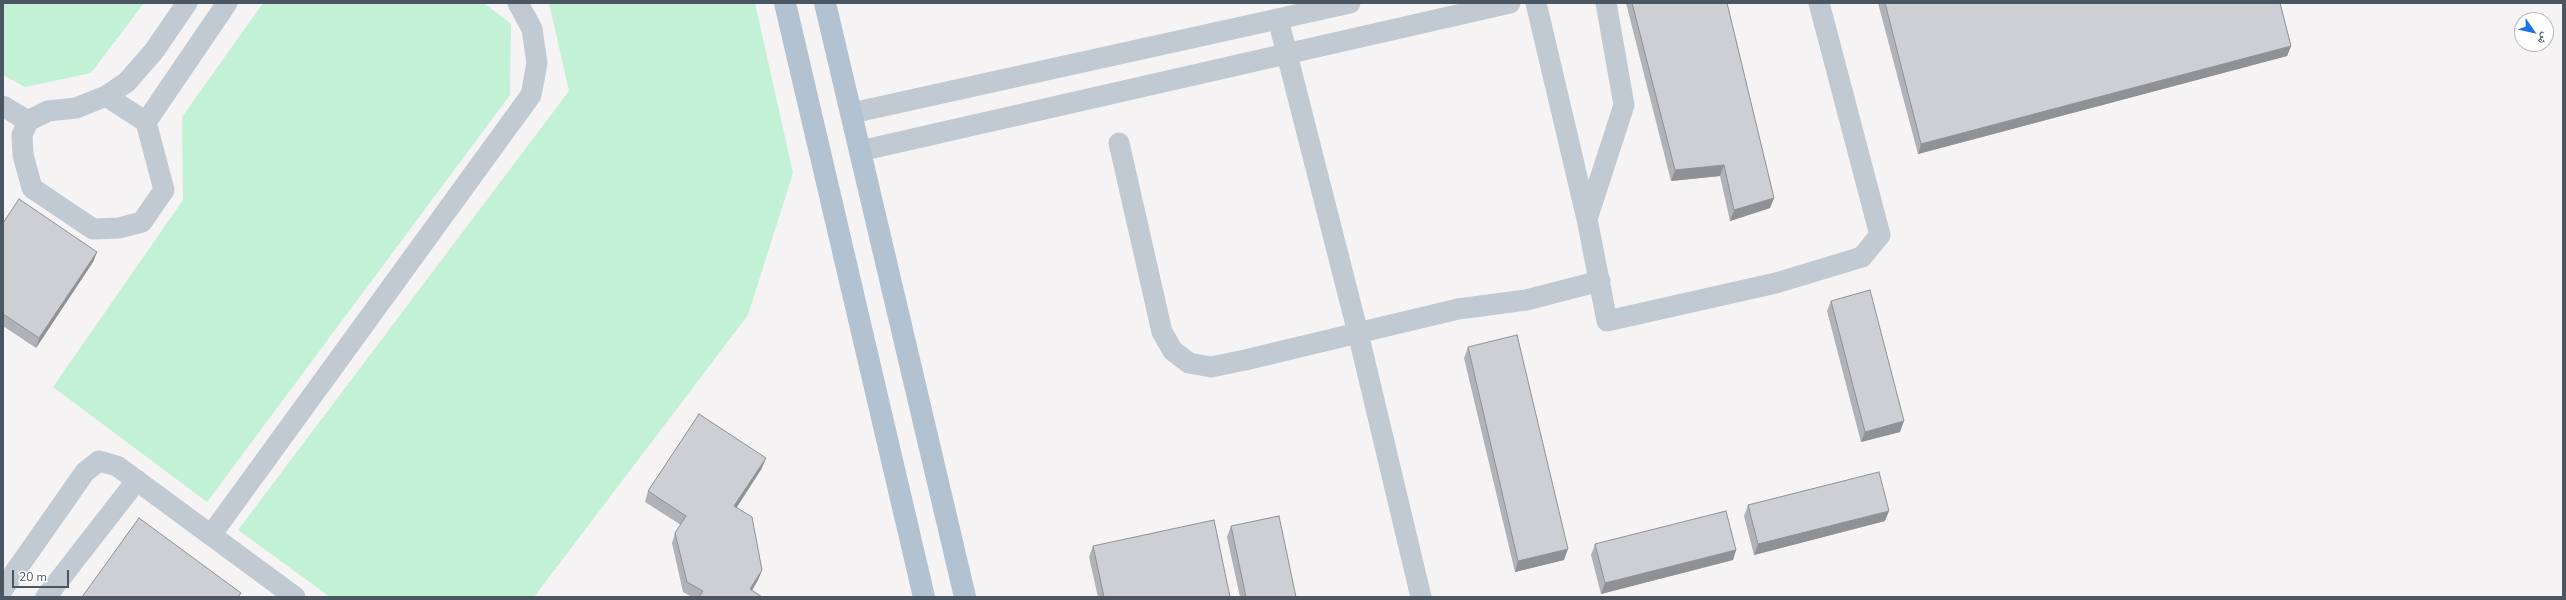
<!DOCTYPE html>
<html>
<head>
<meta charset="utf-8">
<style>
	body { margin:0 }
	#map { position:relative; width:2566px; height:600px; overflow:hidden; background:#f5f3f3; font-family:"Nunito Sans","Noto Naskh Arabic",sans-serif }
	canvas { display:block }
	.frame { position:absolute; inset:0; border:4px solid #4a5661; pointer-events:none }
	.north { position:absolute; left:2514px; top:12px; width:40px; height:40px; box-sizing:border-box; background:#fff; border:1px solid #b7bbc0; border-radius:50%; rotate:124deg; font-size:11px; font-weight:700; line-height:16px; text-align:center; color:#4a5661 }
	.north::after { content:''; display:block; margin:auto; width:14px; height:18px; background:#1a73e8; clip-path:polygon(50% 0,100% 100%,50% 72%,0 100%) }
	.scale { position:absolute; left:12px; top:570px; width:57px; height:18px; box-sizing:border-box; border:2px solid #4a5661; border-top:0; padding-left:5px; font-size:12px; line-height:14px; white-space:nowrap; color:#4a5661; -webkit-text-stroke:3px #fff; paint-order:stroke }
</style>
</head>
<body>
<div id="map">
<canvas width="2566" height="600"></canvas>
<div class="frame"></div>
<div class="north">ش</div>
<div class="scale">20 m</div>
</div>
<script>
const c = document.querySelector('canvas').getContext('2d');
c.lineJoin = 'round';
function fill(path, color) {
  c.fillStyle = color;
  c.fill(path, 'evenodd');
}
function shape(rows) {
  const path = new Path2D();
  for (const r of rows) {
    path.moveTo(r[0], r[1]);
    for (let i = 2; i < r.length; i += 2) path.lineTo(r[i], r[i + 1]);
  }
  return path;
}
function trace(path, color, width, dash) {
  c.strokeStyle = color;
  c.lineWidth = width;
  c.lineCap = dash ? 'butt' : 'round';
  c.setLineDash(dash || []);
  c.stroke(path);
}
const green = shape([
	[3,3,144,3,91,73,25,87,3,75],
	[263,3,484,3,511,24,510,95,207,502,53,387,183,200,182,117],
	[549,3,755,3,793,173,748,315,534,597,330,597,238,530,569,91]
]);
const minor = shape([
	[1536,3,1587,219,1607,321,1776,283,1862,257,1880,235,1819,3],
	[1278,19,1358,333,1421,597],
	[106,96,146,122],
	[3,106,28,121,48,111,76,108,106,96,127,82,154,51,187,3],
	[852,113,1350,3],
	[28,121,22,135,23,155,32,188,93,229,119,228,142,222,164,190,146,122,227,3],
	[1119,143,1162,332,1173,351,1189,363,1211,367,1245,360,1458,309,1526,300,1600,281],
	[860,151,1510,3],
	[1587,219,1624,105,1606,3],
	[211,535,531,95,537,63,532,29,518,3],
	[3,589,85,472,99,461,117,466,295,597],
	[46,597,137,480]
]);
const major = shape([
	[785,3,924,597],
	[825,3,965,597]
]);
const wall = shape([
	[1626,3,1727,3,1774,198,1770,208,1730,221,1720,176,1671,181],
	[1878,3,2280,3,2291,46,2287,56,1918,154],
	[3,223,97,252,93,262,36,348,3,326],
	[1831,301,1900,432,1861,442,1827,311],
	[1468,347,1564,560,1515,572,1464,358],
	[762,468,737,507,762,570,758,580,752,590,762,597,692,597,683,592,672,543,675,533,681,525,645,502,648,491],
	[1748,505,1885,521,1754,555,1744,516],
	[1231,526,1296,597,1240,597,1227,537],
	[1595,544,1736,550,1733,560,1601,594,1591,555],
	[1093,546,1230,597,1098,597,1089,557]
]);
const shadedWall = shape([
	[2291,46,2287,56,1918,154,1921,144],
	[1724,165,1720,176,1671,181,1675,170],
	[1774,198,1770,208,1730,221,1734,210],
	[97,252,93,262,36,348,39,338],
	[1904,421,1900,432,1861,442,1865,432],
	[766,458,762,468,731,516,734,506],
	[1889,511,1885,521,1754,555,1758,544],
	[1568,549,1564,560,1515,572,1518,561],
	[1736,550,1733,560,1601,594,1605,583],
	[762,570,758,580,748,597,750,589]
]);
const building = shape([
	[1632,3,1727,3,1774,198,1734,210,1724,165,1675,170,1632,3],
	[1885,3,2280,3,2291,46,1921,144,1885,3],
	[19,199,97,252,39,338,3,314,3,223,19,199],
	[1870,290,1904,421,1865,432,1831,301,1870,290],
	[1517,335,1568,549,1518,561,1468,347,1517,335],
	[699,414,766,458,734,506,752,517,762,570,750,589,762,597,699,597,703,591,687,582,675,533,686,516,648,491,699,414],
	[1879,472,1889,511,1758,544,1748,505,1879,472],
	[1726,511,1736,550,1605,583,1595,544,1726,511],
	[1279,516,1296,597,1246,597,1231,526,1279,516],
	[139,518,241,593,238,597,82,597,139,518],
	[1214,520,1230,597,1104,597,1093,546,1214,520]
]);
fill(green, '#c3f1d5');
trace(minor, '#c1cad2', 21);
trace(major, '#b3c2d1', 22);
fill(wall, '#b0b2b7');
fill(shadedWall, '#909195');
fill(building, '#cdcfd5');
trace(building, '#909195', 1);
</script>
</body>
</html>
